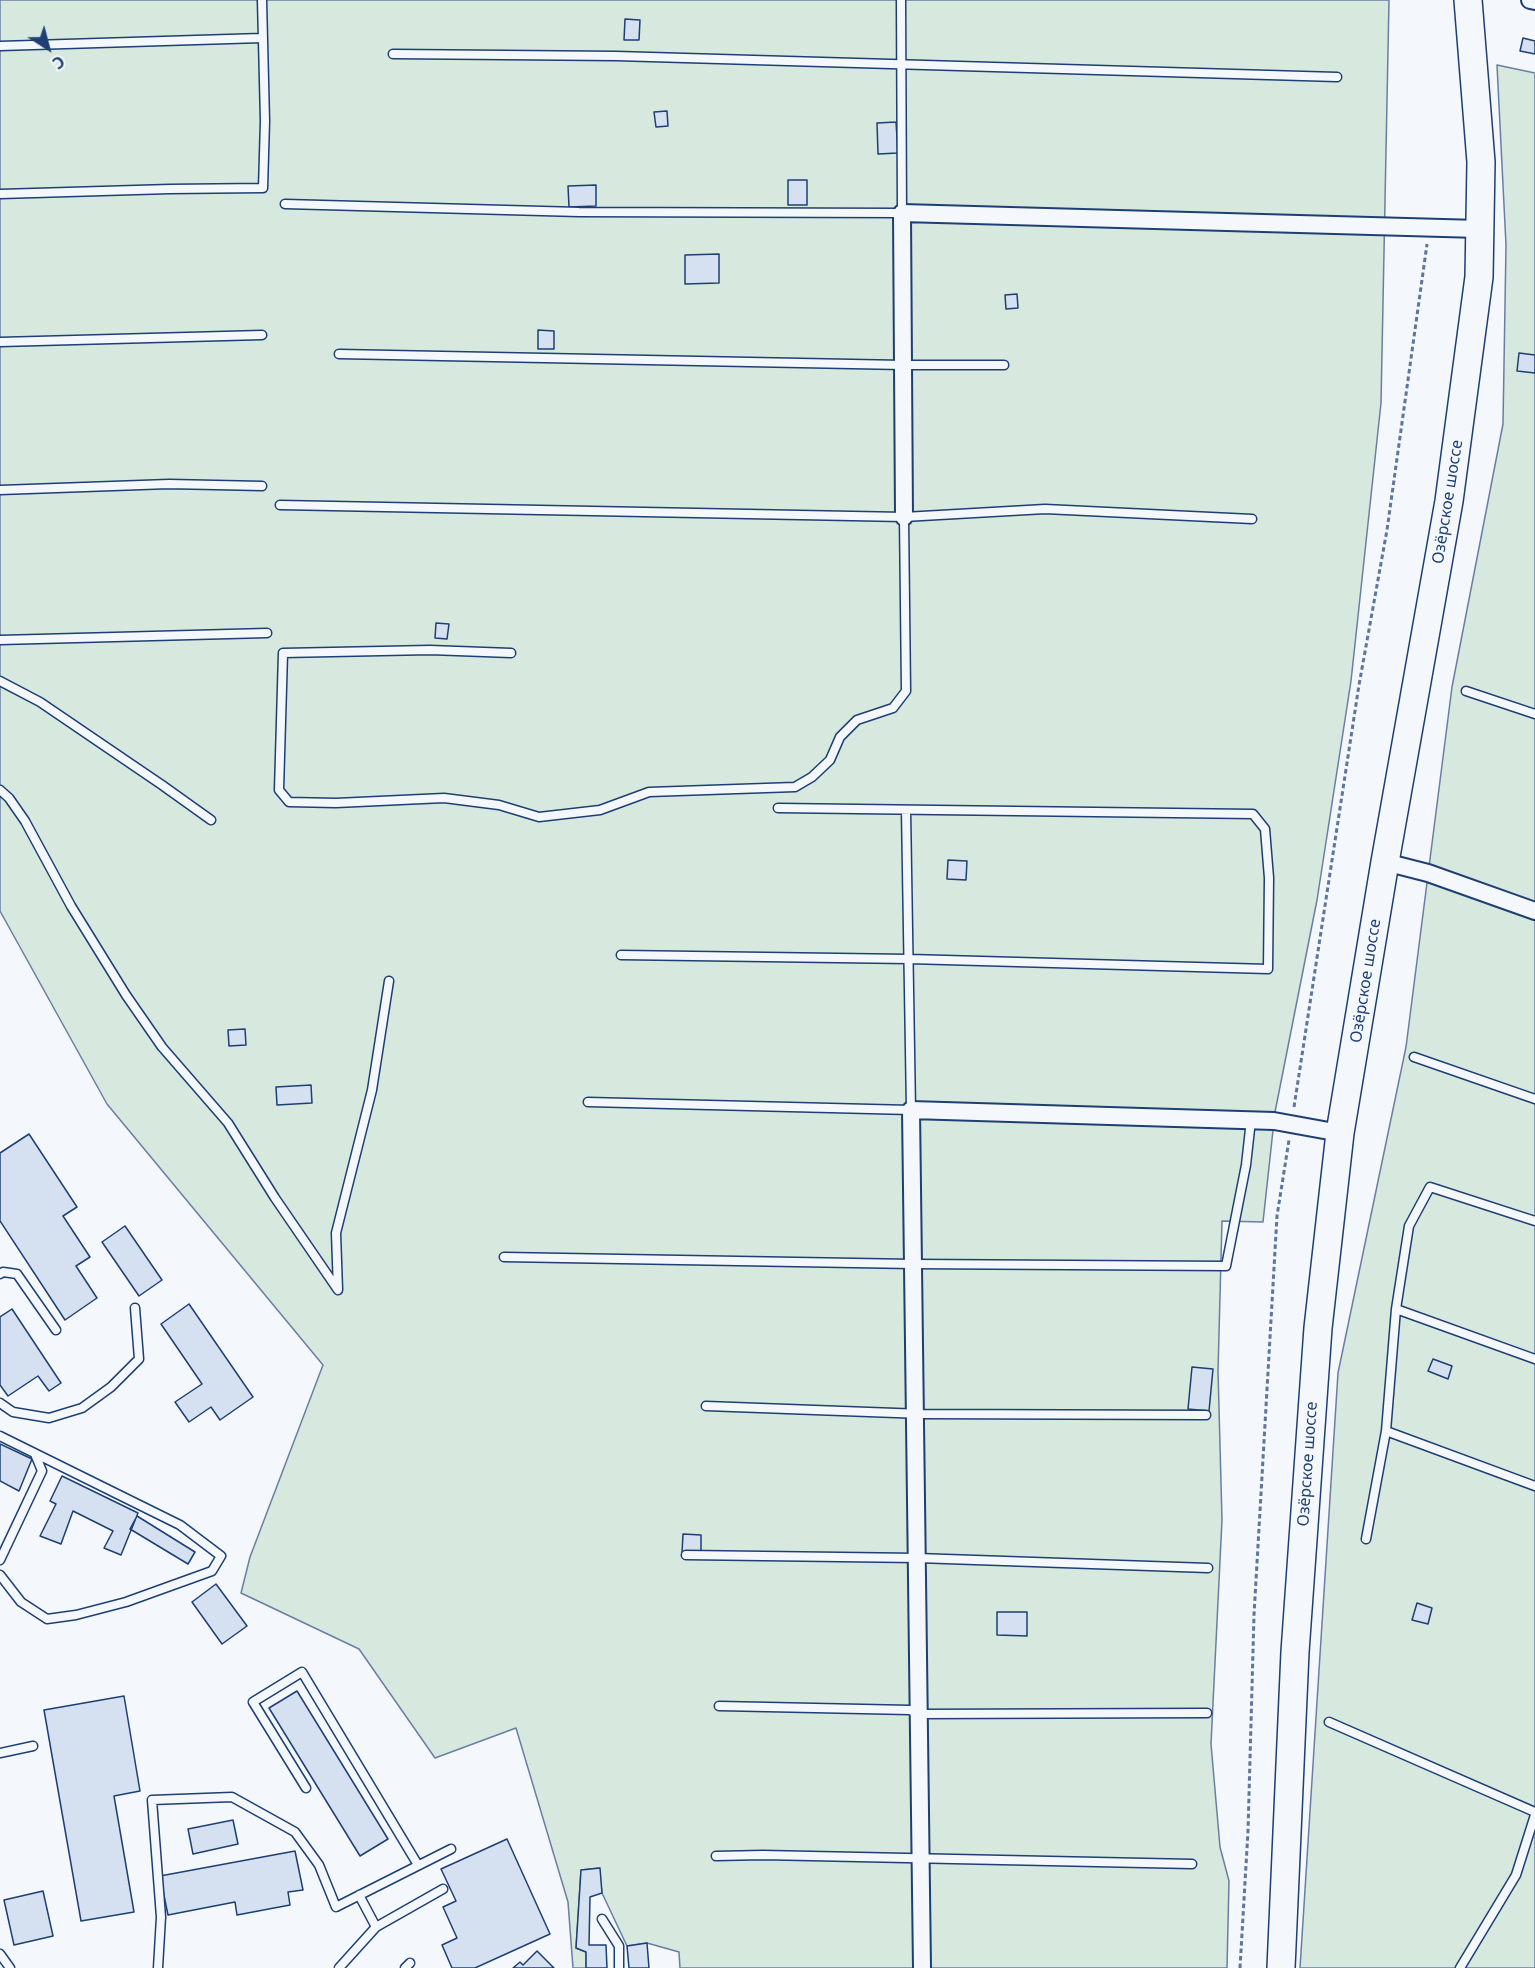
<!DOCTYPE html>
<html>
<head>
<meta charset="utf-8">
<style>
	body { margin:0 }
	#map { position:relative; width:1535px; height:1968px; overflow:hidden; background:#f4f7fb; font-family:"Noto Sans",sans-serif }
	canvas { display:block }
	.north { position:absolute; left:18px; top:18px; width:60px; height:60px; -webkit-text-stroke:4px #f4f7fb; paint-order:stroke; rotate:144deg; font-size:16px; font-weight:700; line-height:24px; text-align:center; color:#1d3f73 }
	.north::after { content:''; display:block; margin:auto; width:21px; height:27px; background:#1d3f73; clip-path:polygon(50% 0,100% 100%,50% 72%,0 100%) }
</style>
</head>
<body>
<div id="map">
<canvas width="1535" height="1968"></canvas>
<div class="north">С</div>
</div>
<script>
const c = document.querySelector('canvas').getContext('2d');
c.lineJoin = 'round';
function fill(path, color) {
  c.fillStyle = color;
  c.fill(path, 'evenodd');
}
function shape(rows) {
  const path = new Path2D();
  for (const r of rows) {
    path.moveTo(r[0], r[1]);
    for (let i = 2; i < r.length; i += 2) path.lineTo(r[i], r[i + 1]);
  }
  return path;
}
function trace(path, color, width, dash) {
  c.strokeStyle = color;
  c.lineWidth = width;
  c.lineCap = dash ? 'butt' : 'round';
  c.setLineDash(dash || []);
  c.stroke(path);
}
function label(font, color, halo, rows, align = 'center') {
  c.font = font + ' "Noto Sans",sans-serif';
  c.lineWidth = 4.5;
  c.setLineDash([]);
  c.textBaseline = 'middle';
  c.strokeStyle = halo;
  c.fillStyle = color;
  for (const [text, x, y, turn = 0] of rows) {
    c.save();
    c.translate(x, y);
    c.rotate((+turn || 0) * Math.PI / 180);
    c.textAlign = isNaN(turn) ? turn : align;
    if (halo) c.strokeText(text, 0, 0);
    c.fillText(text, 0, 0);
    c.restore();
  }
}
const green = shape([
	[0,0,1389,0,1381,403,1351,681,1317,900,1275,1112,1263,1222,1222,1221,1218,1371,1222,1520,1211,1744,1220,1847,1229,1881,1227,1968,680,1968,679,1952,647,1943,627,1946,602,1893,599,1868,581,1870,576,1948,586,1952,586,1968,573,1968,568,1902,516,1728,435,1758,359,1649,241,1593,250,1557,323,1365,107,1104,0,911,0,0],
	[1497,65,1535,73,1535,1968,1300,1968,1338,1373,1406,1047,1452,687,1503,424,1506,245,1497,65]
]);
const building = shape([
	[625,19,640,20,639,40,624,40,625,19],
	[1523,38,1535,41,1535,54,1520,51,1523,38],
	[667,111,668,126,656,127,654,112,667,111],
	[896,122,898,153,878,154,877,123,896,122],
	[788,180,807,180,807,205,788,205,788,180],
	[596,185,596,206,569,207,568,186,596,185],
	[719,254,719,283,685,284,685,255,719,254],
	[1017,294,1018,308,1006,309,1005,295,1017,294],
	[538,330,554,331,554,349,538,349,538,330],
	[1519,353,1535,355,1535,373,1517,371,1519,353],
	[436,623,449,624,447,639,435,638,436,623],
	[948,860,967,861,966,880,947,879,948,860],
	[245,1029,246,1045,229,1046,228,1030,245,1029],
	[311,1085,312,1103,277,1105,276,1087,311,1085],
	[29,1134,77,1207,63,1216,90,1257,76,1266,97,1298,65,1320,0,1221,0,1153,29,1134],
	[125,1226,162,1280,139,1296,102,1242,125,1226],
	[189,1304,253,1397,220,1420,211,1407,189,1422,175,1402,202,1384,161,1324,189,1304],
	[12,1309,61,1383,49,1391,38,1376,8,1396,0,1385,0,1317,12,1309],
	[1433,1359,1452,1366,1448,1379,1428,1371,1433,1359],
	[1192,1367,1213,1369,1209,1411,1188,1409,1192,1367],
	[0,1444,32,1459,19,1491,0,1481,0,1444],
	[62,1476,138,1513,121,1555,104,1548,113,1531,73,1511,61,1544,40,1536,56,1504,50,1501,62,1476],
	[137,1516,195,1552,188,1564,130,1529,137,1516],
	[683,1534,701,1535,701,1554,682,1553,683,1534],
	[216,1584,247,1626,222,1644,192,1602,216,1584],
	[1417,1603,1432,1608,1428,1624,1412,1620,1417,1603],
	[997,1612,1027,1612,1027,1636,997,1635,997,1612],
	[297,1691,388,1839,360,1856,269,1708,297,1691],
	[124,1696,140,1791,114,1796,134,1912,81,1921,44,1710,124,1696],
	[233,1820,238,1844,193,1854,188,1829,233,1820],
	[507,1839,550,1934,475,1968,452,1968,442,1945,457,1938,443,1907,456,1901,441,1869,507,1839],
	[295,1851,303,1890,288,1892,290,1905,237,1915,235,1902,168,1915,160,1876,295,1851],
	[600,1868,602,1893,590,1897,589,1945,606,1945,607,1968,586,1968,586,1952,576,1948,581,1870,600,1868],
	[43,1891,53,1936,14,1945,4,1900,43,1891],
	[647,1943,649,1968,629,1968,627,1946,647,1943],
	[537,1951,554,1968,513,1968,520,1962,523,1965,537,1951]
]);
const path = shape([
	[1294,1107,1359,685,1387,530,1427,244],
	[1240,1968,1248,1831,1254,1615,1277,1216,1289,1140]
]);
const service = shape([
	[0,46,262,38],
	[393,54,616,56,1337,77],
	[0,194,170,189,263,188,265,121,262,0],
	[285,204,579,212,902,213,901,0],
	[0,342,262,335],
	[339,354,903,365,1004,365],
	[0,490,169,484,262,486],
	[280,505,904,517,1045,509,1252,519],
	[0,640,267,633],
	[511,653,430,650,283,653,279,790,289,802,336,803,444,798,499,805,539,817,600,810,649,792,795,787,812,777,830,760,840,737,857,720,893,708,906,691,904,517],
	[0,681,40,702,162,785,211,820],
	[1466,691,1535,714],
	[0,790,9,798,25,821,71,906,126,995,162,1047,228,1123,275,1198,338,1290,336,1233,372,1090,389,981],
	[621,955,909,959,1268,969,1269,878,1265,829,1253,814,778,808],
	[1414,1057,1535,1099],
	[588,1102,911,1110,906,810],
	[504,1257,913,1264,1226,1266,1246,1165,1251,1120],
	[0,1274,3,1272,17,1274,56,1330],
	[1396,1309,1535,1359],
	[0,1403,13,1412,49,1418,82,1408,111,1387,139,1359,135,1308],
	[706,1406,923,1414,1206,1415],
	[1386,1431,1535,1486],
	[0,1436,180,1525,221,1556,212,1571,126,1602,76,1615,47,1619,21,1602,0,1575],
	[1366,1539,1386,1431,1396,1309,1409,1226,1430,1187,1535,1221],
	[686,1555,917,1558,1208,1568],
	[0,1560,42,1471,35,1454],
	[719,1706,910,1710,919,1714,1207,1713],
	[1329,1722,1535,1812],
	[0,1753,33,1746],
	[306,1788,253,1702,302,1672,418,1865],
	[716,1856,763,1855,1192,1864],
	[359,1895,376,1927,443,1889],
	[602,1919,619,1946,619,1968],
	[0,1954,10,1968],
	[158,1968,161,1917,152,1800,232,1797,295,1832,319,1865,336,1907,451,1849],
	[339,1968,376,1927],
	[405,1968,410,1963],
	[1460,1968,1516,1875,1535,1815]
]);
const minor = shape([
	[1530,0,1535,1],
	[904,517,902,213,1479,229],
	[1385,862,1428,873,1535,911],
	[922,1968,911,1110,1274,1121,1340,1133]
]);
const primary = shape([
	[1281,1968,1295,1652,1318,1328,1340,1133,1385,862,1449,501,1479,277,1481,162,1468,0]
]);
const streetNames = [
	["Озёрское шоссе",1448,502,-81],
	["Озёрское шоссе",1366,981,-81],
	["Озёрское шоссе",1308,1464,-86]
];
fill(green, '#d7e8df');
trace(green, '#687fa3', 1.5);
fill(building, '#d5e0f0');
trace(building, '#1d3f73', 1.5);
trace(service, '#1d3f73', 11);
trace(minor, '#1d3f73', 20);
trace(primary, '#1d3f73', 30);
trace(path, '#5e769c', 3, [4.5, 3]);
trace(service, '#f4f7fb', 8);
trace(minor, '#f4f7fb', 16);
trace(primary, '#f4f7fb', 27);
label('16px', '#1d3f73', '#f4f7fb', streetNames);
</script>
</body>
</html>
